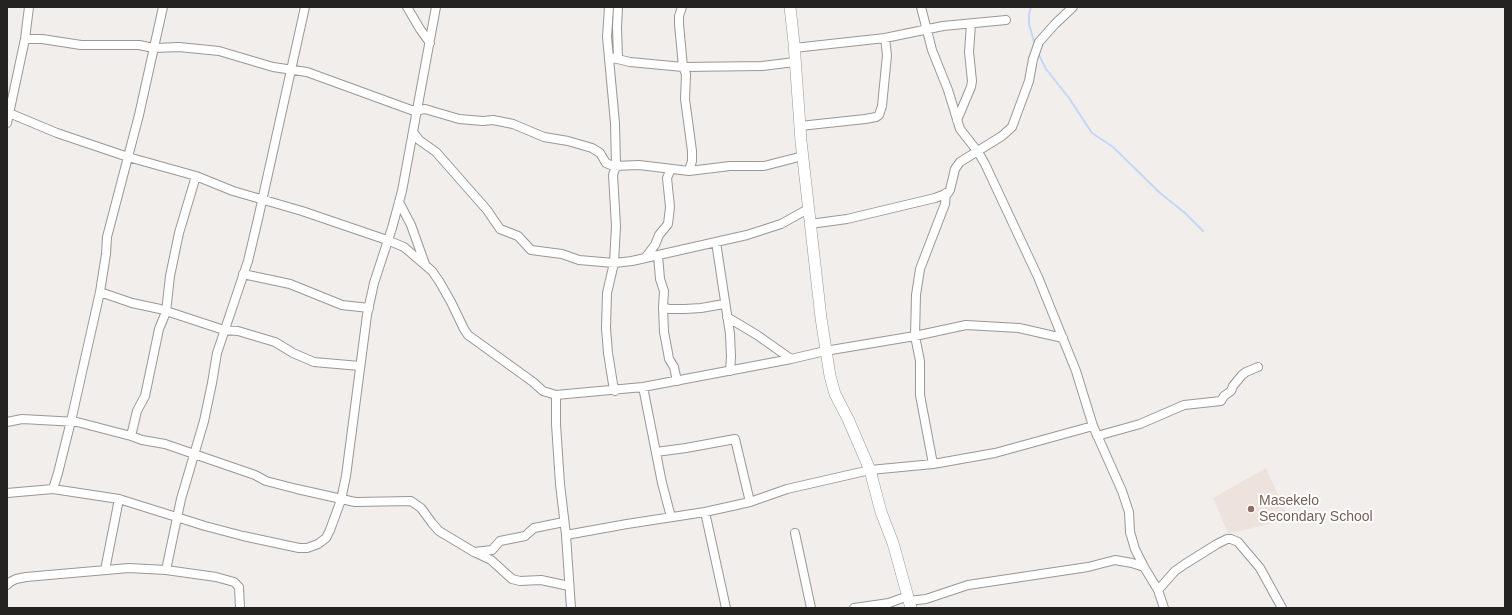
<!DOCTYPE html>
<html>
<head>
<meta charset="utf-8">
<style>
	body { margin:0 }
	#map { position:relative; width:1512px; height:615px; overflow:hidden; background:#f1eeec; font-family:Arial,sans-serif }
	canvas { display:block }
	.frame { position:absolute; inset:0; border:8px solid #242322; pointer-events:none }
</style>
</head>
<body>
<div id="map">
<canvas width="1512" height="615"></canvas>
<div class="frame"></div>
</div>
<script>
const c = document.querySelector('canvas').getContext('2d');
c.lineJoin = 'round';
function fill(path, color) {
  c.fillStyle = color;
  c.fill(path, 'evenodd');
}
function shape(rows) {
  const path = new Path2D();
  for (const r of rows) {
    path.moveTo(r[0], r[1]);
    for (let i = 2; i < r.length; i += 2) path.lineTo(r[i], r[i + 1]);
  }
  return path;
}
function trace(path, color, width, dash) {
  c.strokeStyle = color;
  c.lineWidth = width;
  c.lineCap = dash ? 'butt' : 'round';
  c.setLineDash(dash || []);
  c.stroke(path);
}
function label(font, color, halo, rows, align = 'center') {
  c.font = font + ' Arial,sans-serif';
  c.lineWidth = 4;
  c.setLineDash([]);
  c.textBaseline = 'middle';
  c.strokeStyle = halo;
  c.fillStyle = color;
  for (const [text, x, y, turn = 0] of rows) {
    c.save();
    c.translate(x, y);
    c.rotate((+turn || 0) * Math.PI / 180);
    c.textAlign = isNaN(turn) ? turn : align;
    if (halo) c.strokeText(text, 0, 0);
    c.fillText(text, 0, 0);
    c.restore();
  }
}
const built = shape([
	[1266,468,1289,519,1228,534,1213,498]
]);
const stream = shape([
	[1031,7,1029,14,1029,24,1035,45],
	[1038,53,1046,69,1069,98,1092,133,1113,147,1160,193,1185,213,1203,231]
]);
const street = shape([
	[407,7,420,29,430,43],
	[609,7,607,37,615,123,616,166,613,175,616,226,614,263,607,293,606,328,608,353,613,384,615,391],
	[682,7,679,16,679,24,683,67,686,74,685,99,692,151,692,161,689,171],
	[921,7,932,50,948,90,960,129,978,152,985,164,1038,277,1076,371,1093,426,1122,491,1129,512,1130,532,1135,549,1144,567,1158,590,1164,608],
	[25,39,42,39,81,45,139,45,154,48,179,47,219,51,273,67,307,72,414,111,425,109,459,119,483,121,493,120,513,124,544,137,568,141,592,148,600,153,606,163,613,166,639,165,689,171,730,166,764,166,803,156],
	[794,48,885,38,943,26,1006,20],
	[609,57,630,62,683,67,762,66,795,62],
	[618,59,617,27,618,7],
	[9,113,57,133,128,157,196,176,233,191,302,211,387,240,404,247,432,271,439,281,451,302,464,329,468,335,533,382,543,391,556,395,643,387,791,359,825,351,915,336,966,325,1019,328,1063,338],
	[957,120,971,87,972,81,969,52,971,24],
	[7,123,25,39,29,7],
	[800,126,865,119,876,117,879,115,882,106,887,55,885,38],
	[413,132,419,140,436,152,487,210,500,229,518,236,531,250,562,254,579,260,614,263,632,261,747,235,781,224,808,209],
	[399,202,411,225,425,264],
	[810,224,847,219,935,198,948,193,950,190,955,169,960,162,1002,136,1012,127,1029,81,1033,59,1039,42,1055,24,1073,7],
	[716,242,730,334,731,357,730,371],
	[658,255,660,279,664,291,663,307,664,332,668,353,669,359,674,367,677,381],
	[645,258,655,245,659,235,668,224,670,207,667,178,671,169],
	[243,274,290,284,342,305,369,308],
	[100,292,132,303,160,309,224,330,238,331,275,342,293,353,314,362,360,366],
	[663,307,669,309,685,309,701,308,724,304],
	[727,317,757,335,791,359],
	[643,387,662,483,671,517],
	[556,395,556,424,560,484,566,535,571,608],
	[7,422,22,419,77,422,131,436,142,440,165,444,255,475,266,481,297,489,355,502,411,501,421,508,432,523,439,531,474,552,491,560,512,579,520,581,541,580,569,586],
	[131,436,137,411,145,396,159,329,166,312,170,276,179,233,196,176],
	[1097,436,1140,424,1184,405,1221,401,1224,396,1231,391,1233,386,1242,375,1246,372,1258,367],
	[656,452,686,448,735,439,750,502],
	[933,464,920,395,920,361,915,336,916,295,920,269,945,204,946,193],
	[53,489,58,473,71,421,100,292,106,254,107,237,139,115,163,7],
	[7,493,53,489,119,499,205,526,243,536,299,548,307,548,318,544,326,538,330,530,341,500,346,476,367,315,374,283,392,228,402,191,436,7],
	[705,512,726,608],
	[795,533,811,608],
	[566,535,627,524,705,512,750,502,787,489,870,470,933,464,995,453,1093,426],
	[474,552,492,550,500,541,525,536,534,528,564,522],
	[105,570,119,499],
	[166,570,181,499,204,421,212,383,217,353,248,261,258,219,305,7],
	[7,585,10,582,16,579,26,577,129,568,166,570,216,577,234,582,239,587,240,608],
	[1158,590,1175,571,1185,564,1217,544,1227,539,1231,539,1238,542,1260,568,1282,608],
	[909,601,926,599,968,585,1088,567,1115,560,1132,563,1144,567],
	[854,608,889,603,908,596]
]);
const secondary = shape([
	[790,7,794,43,801,141,821,318,830,376,835,394,848,419,870,470,881,512,893,543,911,608]
]);
const markers = [
	[1251,509,4,"#8d6e63"]
];
const educationNames = [
	["Masekelo",1259,501],
	["Secondary School",1259,517]
];
fill(built, '#ede3dc');
trace(stream, '#c5d7f6', 2);
trace(street, '#9a9795', 10);
trace(secondary, '#9a9795', 12);
trace(street, '#fff', 8);
trace(secondary, '#fff', 11);
for (const [x, y, r, color] of markers) {
  const dot = new Path2D();
  dot.arc(x, y, r, 0, 2 * Math.PI);
  c.fillStyle = color;
  c.fill(dot);
  trace(dot, '#fff', 1.5);
}
label('14px', '#785e54', '#fff', educationNames, 'left');
</script>
</body>
</html>
